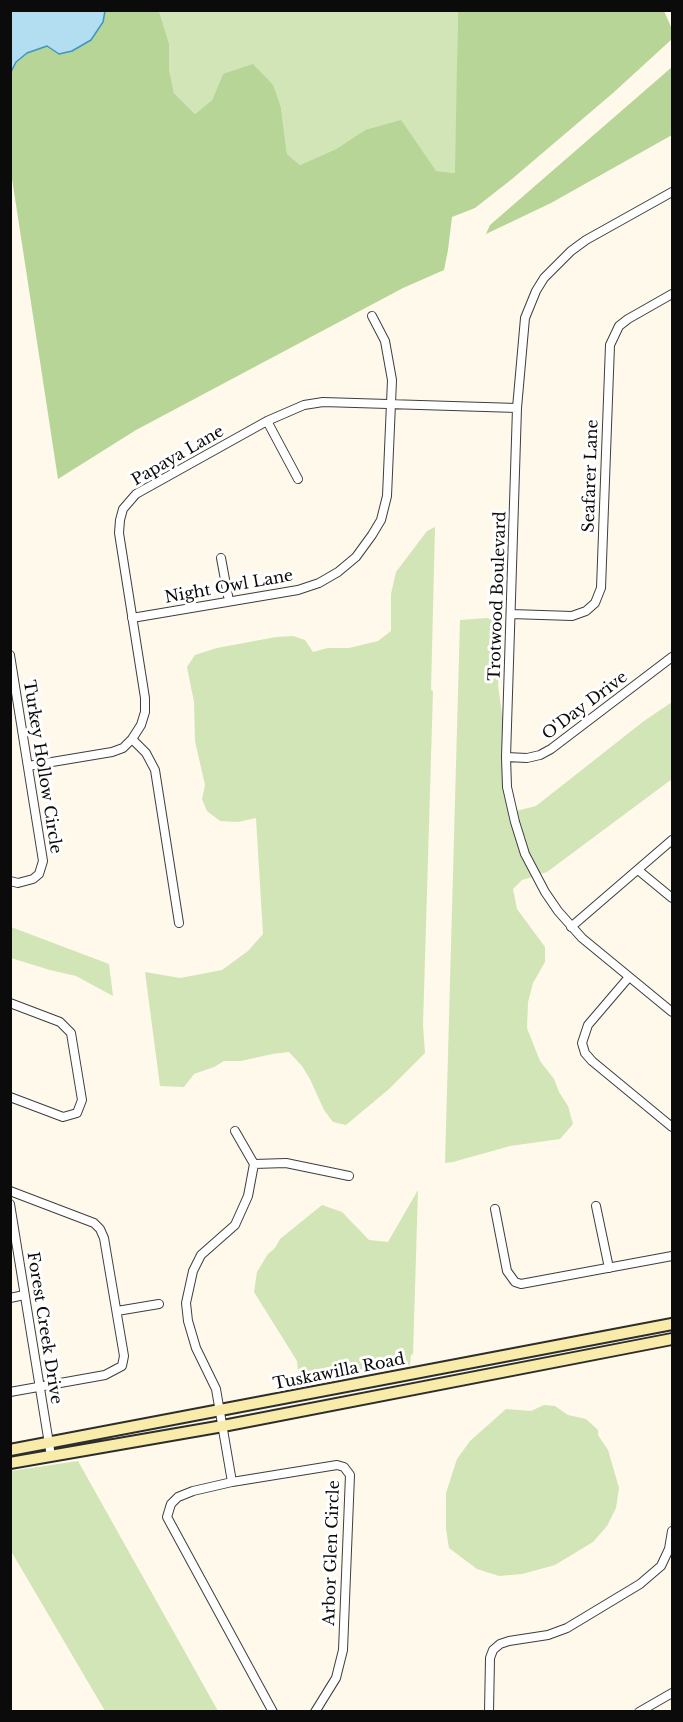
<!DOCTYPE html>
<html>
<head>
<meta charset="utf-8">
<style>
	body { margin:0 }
	#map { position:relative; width:683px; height:1722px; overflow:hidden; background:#fef9ea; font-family:"Libre Baskerville",serif }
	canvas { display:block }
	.frame { position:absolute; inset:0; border:12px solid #0b0b0b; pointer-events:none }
</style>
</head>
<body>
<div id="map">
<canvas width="683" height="1722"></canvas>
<div class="frame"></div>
</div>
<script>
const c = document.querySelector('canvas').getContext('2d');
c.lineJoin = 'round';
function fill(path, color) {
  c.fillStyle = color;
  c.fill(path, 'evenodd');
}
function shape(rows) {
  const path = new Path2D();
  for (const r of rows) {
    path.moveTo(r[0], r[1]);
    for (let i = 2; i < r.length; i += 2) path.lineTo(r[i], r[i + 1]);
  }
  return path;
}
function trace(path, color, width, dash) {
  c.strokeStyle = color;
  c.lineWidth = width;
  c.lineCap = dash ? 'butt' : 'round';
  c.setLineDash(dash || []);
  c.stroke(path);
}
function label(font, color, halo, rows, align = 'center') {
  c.font = font + ' "Libre Baskerville",serif';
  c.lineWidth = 6;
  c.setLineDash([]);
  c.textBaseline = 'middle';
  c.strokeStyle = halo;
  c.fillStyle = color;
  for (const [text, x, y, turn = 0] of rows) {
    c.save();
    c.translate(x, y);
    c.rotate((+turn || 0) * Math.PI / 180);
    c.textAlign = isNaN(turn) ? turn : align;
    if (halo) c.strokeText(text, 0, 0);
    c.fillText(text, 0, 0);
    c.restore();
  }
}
const green = shape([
	[159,11,458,11,456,173,436,171,365,130,336,149,300,165,287,154,281,108,223,74,212,100,195,114,174,93,169,69,169,43],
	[435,527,431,690,433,691,423,1025,425,1053,389,1089,346,1125,333,1122,324,1110,310,1079,302,1066,289,1052,272,1054,241,1061,224,1061,214,1067,194,1074,184,1087,160,1086,145,972,180,978,222,970,248,951,263,934,256,818,238,822,220,821,207,811,202,799,205,785,195,741,194,702,187,667,195,655,217,648,276,637,293,636,305,640,313,652,328,648,349,648,378,641,391,631,391,594,396,572,427,531],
	[487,618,500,623,503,649,498,685,504,729,502,760,504,788,511,824,521,856,532,877,522,880,513,889,517,909,545,947,545,962,533,983,528,1002,527,1028,540,1061,554,1079,559,1092,568,1106,573,1124,560,1139,510,1146,453,1162,445,1163,460,620],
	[672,702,672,779,547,872,540,874,529,853,516,811,536,806,644,721],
	[11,927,109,964,113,996,76,976,50,970,11,958],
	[418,1190,413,1354,411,1355,410,1365,300,1386,297,1361,254,1292,257,1272,268,1254,275,1248,280,1239,322,1205,342,1212,369,1240,388,1242],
	[544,1405,555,1406,568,1415,586,1419,598,1430,598,1435,608,1450,619,1488,616,1508,607,1526,593,1542,555,1565,522,1574,499,1576,477,1569,449,1548,446,1529,446,1493,457,1459,470,1441,506,1409,531,1411],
	[78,1461,218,1711,105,1711,11,1551,11,1471]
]);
const forest = shape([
	[105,11,159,11,169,43,169,69,174,93,195,114,212,100,223,74,253,64,273,85,281,108,287,154,300,165,336,149,365,130,401,120,436,171,455,173,458,11,664,11,672,29,672,39,613,93,512,179,475,208,452,217,448,250,444,270,403,288,136,430,58,479,11,172,10,72,16,62,27,53,47,46,103,22],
	[672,67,672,135,551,203,486,234,490,225]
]);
const water = shape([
	[11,10,105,10,105,11,103,22,91,40,72,51,59,54,47,46,27,53,16,62,11,72,11,10]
]);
const minor = shape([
	[672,192,586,240,571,251,544,278,536,291,525,318,517,408,506,757,507,787,515,822,525,854,545,892,558,911,582,938,672,1012],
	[267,421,298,479],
	[221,558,229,601],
	[511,614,572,616,586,611,595,603,601,588,610,345,619,326,628,319,672,294],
	[132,618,298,590,319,583,338,572,356,557,372,535,381,520,387,496,392,380,385,341,372,316],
	[10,655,43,861,39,874,33,879,18,883,10,881],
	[132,739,146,753,155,770,179,923],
	[506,757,527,758,540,755,551,749,672,657],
	[28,766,112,752,123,748,132,739,141,725,145,712,145,698,119,533,120,520,123,509,136,494,267,421,304,405,323,402,517,408],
	[638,870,672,898],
	[571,927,672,840],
	[629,977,588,1025,582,1043,585,1053,592,1061,672,1127],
	[10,1003,60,1022,71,1033,82,1100,77,1113,63,1117,10,1097],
	[254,1164,286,1163,349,1176],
	[10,1191,94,1223,100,1229,104,1238,124,1356,122,1366,105,1375,10,1392],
	[10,1204,51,1456],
	[596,1206,609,1268],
	[495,1209,507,1271,515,1282,521,1284,672,1256],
	[10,1298,24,1295],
	[117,1311,159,1304],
	[232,1482,216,1389,196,1348,188,1321,186,1303,193,1271,201,1255,235,1225,248,1196,254,1164,235,1131],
	[273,1712,167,1517,171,1504,178,1497,193,1491,232,1482,337,1465,344,1467,350,1475,343,1650,336,1678,315,1712],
	[489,1712,490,1658,493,1650,500,1644,509,1641,548,1635,567,1628,640,1584,661,1566,669,1549,672,1531],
	[639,1712,672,1693]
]);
const secondary = shape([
	[10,1450,672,1324],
	[10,1463,223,1426,672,1339]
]);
const streetNames = [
	["Papaya Lane",178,456,-30],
	["Seafarer Lane",591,476,-88],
	["Night Owl Lane",229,587,-10],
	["Trotwood Boulevard",498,596,-88],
	["O'Day Drive",585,706,-37],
	["Turkey Hollow Circle",42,767,81],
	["Forest Creek Drive",44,1328,81],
	["Tuskawilla Road",339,1372,-11],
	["Arbor Glen Circle",332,1553,-88]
];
fill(green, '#d1e5b7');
fill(forest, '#b6d597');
fill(water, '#b3ddf1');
trace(water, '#3f96c3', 1.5);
trace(minor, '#3e3e3e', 10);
trace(secondary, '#2d2d2d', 14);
trace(minor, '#fff', 8);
trace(secondary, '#f9ecaa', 10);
label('16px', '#0b0b0b', '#fff', streetNames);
</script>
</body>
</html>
